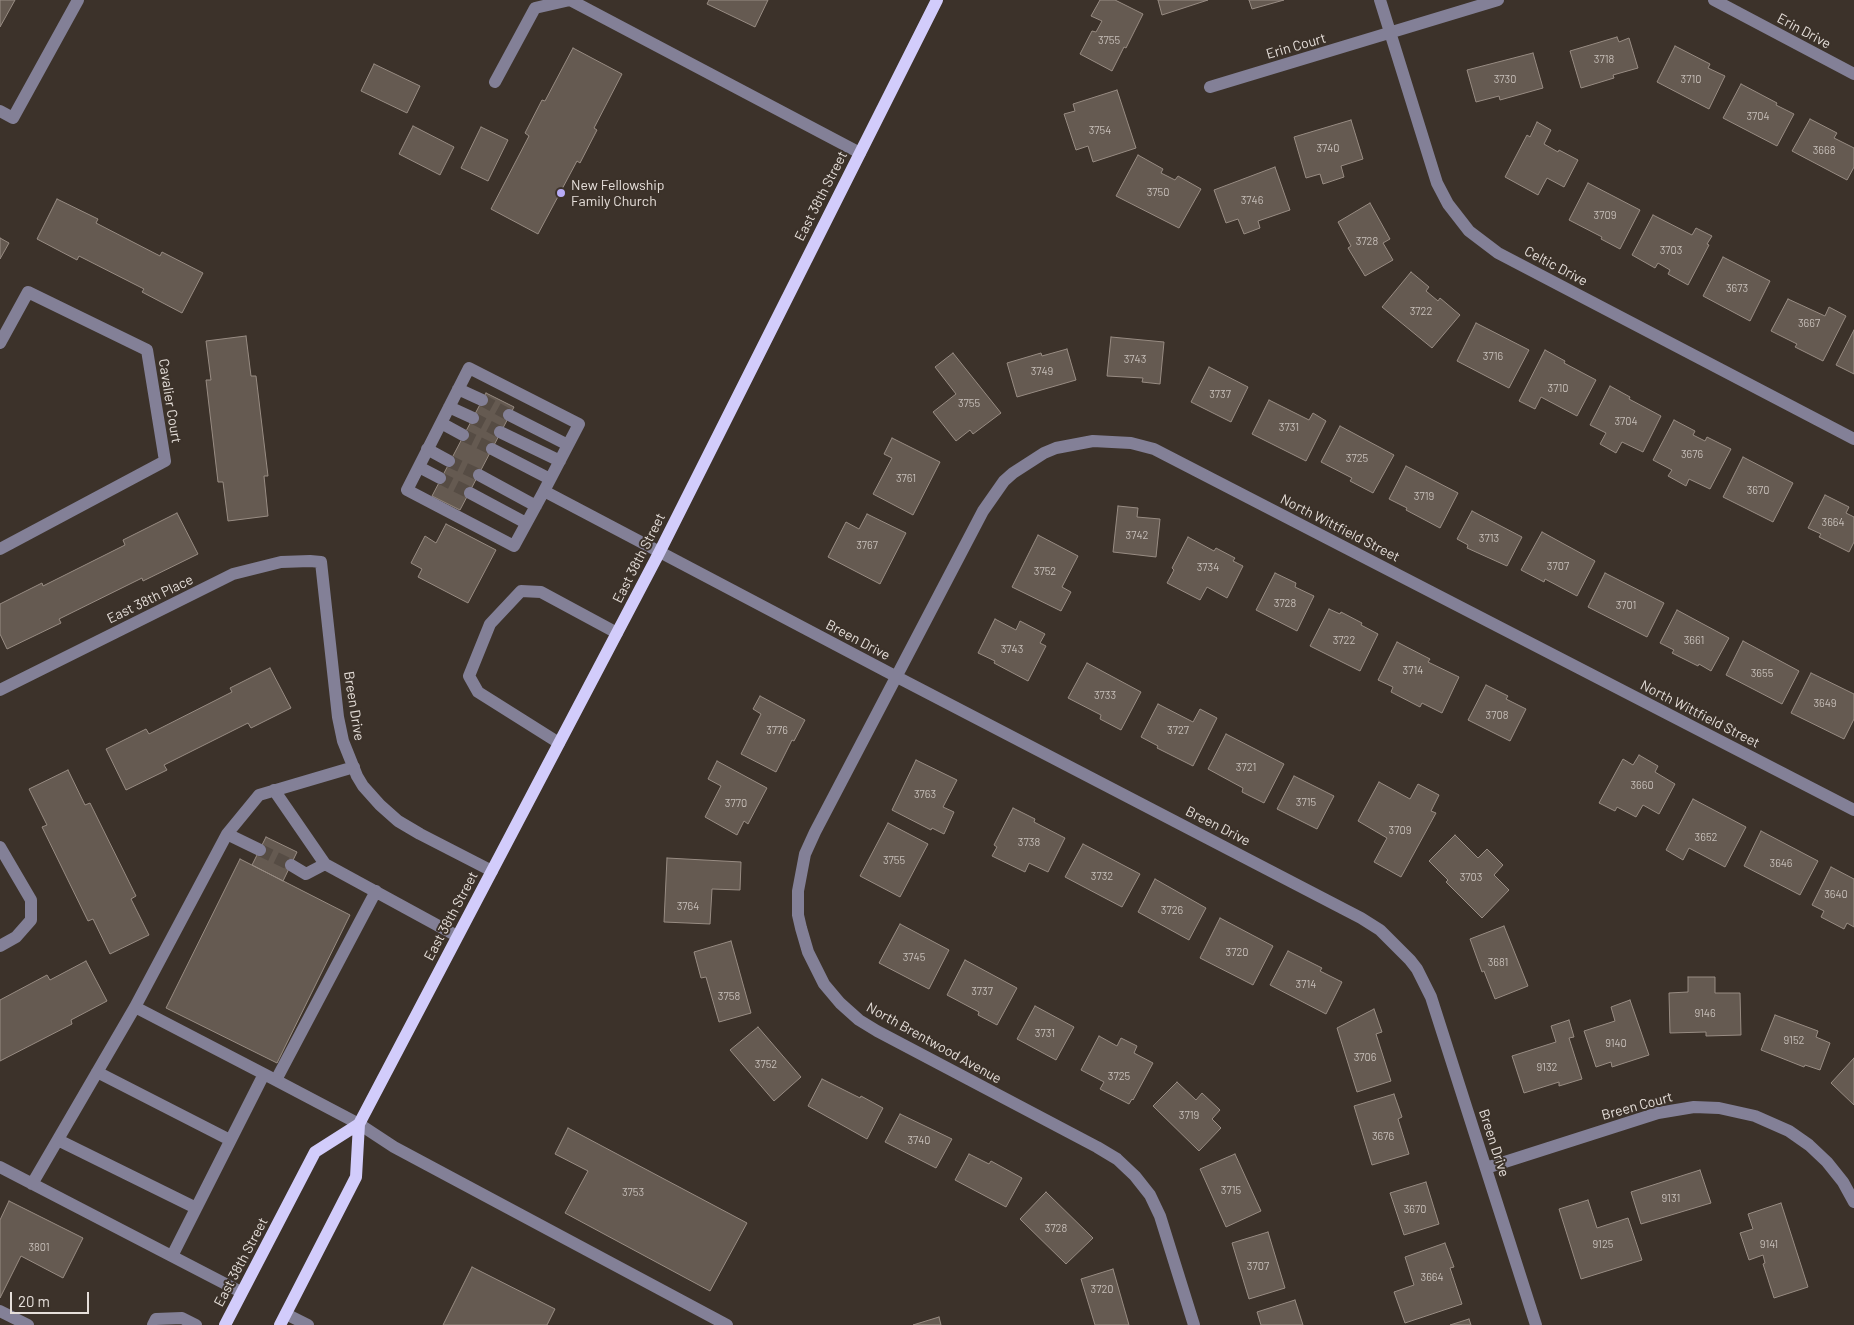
<!DOCTYPE html>
<html>
<head>
<meta charset="utf-8">
<style>
	body { margin:0 }
	#map { position:relative; width:1854px; height:1325px; overflow:hidden; background:#3c322a; font-family:Barlow,sans-serif }
	canvas { display:block }
	.scale { position:absolute; left:10px; top:1292px; width:79px; height:22px; box-sizing:border-box; border:2px solid #e6dfda; border-top:0; padding-left:6px; font-size:15px; line-height:18px; white-space:nowrap; color:#e6dfda; -webkit-text-stroke:4px #3c322a; paint-order:stroke }
</style>
</head>
<body>
<div id="map">
<canvas width="1854" height="1325"></canvas>
<div class="scale">20 m</div>
</div>
<script>
const c = document.querySelector('canvas').getContext('2d');
c.lineJoin = 'round';
function fill(path, color) {
  c.fillStyle = color;
  c.fill(path, 'evenodd');
}
function shape(rows) {
  const path = new Path2D();
  for (const r of rows) {
    path.moveTo(r[0], r[1]);
    for (let i = 2; i < r.length; i += 2) path.lineTo(r[i], r[i + 1]);
  }
  return path;
}
function trace(path, color, width, dash) {
  c.strokeStyle = color;
  c.lineWidth = width;
  c.lineCap = dash ? 'butt' : 'round';
  c.setLineDash(dash || []);
  c.stroke(path);
}
function label(font, color, halo, rows, align = 'center') {
  c.font = font + ' Barlow,sans-serif';
  c.lineWidth = 4;
  c.setLineDash([]);
  c.textBaseline = 'middle';
  c.strokeStyle = halo;
  c.fillStyle = color;
  for (const [text, x, y, turn = 0] of rows) {
    c.save();
    c.translate(x, y);
    c.rotate((+turn || 0) * Math.PI / 180);
    c.textAlign = isNaN(turn) ? turn : align;
    if (halo) c.strokeText(text, 0, 0);
    c.fillText(text, 0, 0);
    c.restore();
  }
}
const building = shape([
	[0,0,15,0,0,27,0,0],
	[709,0,768,0,755,27,707,4,709,0],
	[1100,0,1115,0,1143,14,1126,48,1124,47,1112,71,1080,54,1092,31,1096,32,1102,21,1091,16,1100,0],
	[1158,0,1208,0,1162,15,1158,0],
	[1249,0,1284,0,1252,9,1249,0],
	[1617,37,1619,42,1629,38,1638,68,1613,75,1614,78,1581,88,1570,51,1617,37],
	[1675,46,1710,64,1708,68,1725,76,1709,109,1657,82,1675,46],
	[573,48,622,74,594,128,597,130,580,163,577,161,538,234,491,209,529,136,525,133,542,100,545,101,573,48],
	[1533,53,1543,88,1500,100,1499,96,1476,102,1467,70,1533,53],
	[374,64,420,86,407,113,361,91,374,64],
	[1741,84,1777,103,1776,105,1794,114,1777,146,1723,118,1741,84],
	[1117,90,1136,148,1093,162,1088,146,1076,150,1064,114,1075,111,1073,104,1117,90],
	[1810,119,1837,133,1834,138,1854,148,1854,167,1847,180,1792,151,1810,119],
	[1351,120,1363,159,1341,166,1344,177,1323,184,1320,174,1306,178,1294,137,1351,120],
	[1537,122,1551,130,1544,144,1558,152,1559,150,1578,160,1564,187,1547,178,1538,195,1505,177,1527,135,1530,137,1537,122],
	[413,126,454,147,440,175,399,154,413,126],
	[481,127,508,140,488,181,461,168,481,127],
	[1138,155,1163,169,1161,173,1175,180,1178,176,1201,189,1179,228,1116,196,1138,155],
	[1275,167,1290,210,1258,221,1260,228,1244,234,1238,219,1226,223,1214,190,1275,167],
	[1588,183,1640,210,1620,249,1601,239,1602,237,1569,220,1588,183],
	[57,199,98,219,96,223,160,256,162,252,203,273,182,313,142,292,144,289,79,256,77,260,37,239,57,199],
	[1370,203,1390,239,1383,243,1393,260,1365,276,1348,248,1351,246,1338,222,1370,203],
	[1653,215,1692,235,1696,228,1712,236,1707,244,1709,245,1688,285,1668,274,1670,270,1658,263,1655,268,1632,255,1653,215],
	[0,238,9,243,0,259,0,238],
	[1723,257,1770,281,1750,321,1703,296,1723,257],
	[1411,272,1429,287,1426,291,1438,301,1440,298,1460,315,1432,348,1382,307,1411,272],
	[1788,299,1825,316,1829,307,1846,316,1823,361,1795,347,1797,344,1771,331,1788,299],
	[1476,323,1529,350,1509,388,1457,361,1476,323],
	[1854,330,1854,374,1836,365,1854,330],
	[246,336,251,376,256,376,268,476,264,476,268,516,228,521,223,482,218,482,206,380,211,380,206,341,246,336],
	[1111,337,1164,342,1160,384,1142,382,1143,378,1107,376,1111,337],
	[1067,349,1076,380,1017,397,1007,363,1041,353,1042,356,1067,349],
	[1545,350,1565,361,1564,363,1596,380,1577,416,1541,397,1535,409,1519,401,1545,350],
	[953,353,1001,413,973,434,970,430,956,441,933,412,956,394,935,367,953,353],
	[1209,367,1248,387,1231,422,1191,402,1209,367],
	[1610,386,1630,397,1629,399,1661,416,1643,452,1622,442,1616,453,1600,444,1606,433,1590,425,1610,386],
	[486,393,514,407,460,510,432,496,486,393],
	[1269,400,1309,420,1313,413,1326,421,1306,461,1252,434,1269,400],
	[1674,420,1695,431,1693,435,1705,441,1707,437,1731,449,1710,489,1689,479,1686,486,1668,476,1672,470,1653,460,1674,420],
	[1340,426,1394,455,1373,493,1350,481,1352,478,1321,462,1340,426],
	[892,438,940,462,913,515,873,494,892,458,884,454,892,438],
	[1743,457,1793,483,1773,522,1723,497,1743,457],
	[1406,466,1458,493,1440,528,1406,510,1407,508,1389,499,1406,466],
	[1825,495,1849,507,1846,513,1854,517,1854,542,1849,552,1819,537,1821,534,1808,528,1825,495],
	[1118,506,1138,508,1137,517,1160,519,1156,557,1113,552,1118,506],
	[1472,511,1522,537,1507,566,1467,548,1468,545,1457,539,1472,511],
	[177,513,198,554,143,581,142,578,59,619,61,623,7,649,0,634,0,604,42,583,43,586,125,545,123,540,177,513],
	[867,514,906,533,880,584,828,557,846,522,859,529,867,514],
	[446,524,496,550,468,603,418,577,422,569,411,563,425,536,436,543,446,524],
	[1542,532,1595,561,1577,596,1545,579,1544,582,1521,570,1542,532],
	[1038,535,1078,556,1062,587,1071,592,1061,611,1012,587,1038,535],
	[1188,537,1214,551,1216,548,1235,558,1233,561,1243,566,1227,598,1207,587,1200,600,1167,583,1174,570,1172,568,1188,537],
	[1275,573,1296,583,1295,587,1314,596,1297,631,1256,610,1275,573],
	[1605,573,1664,603,1647,637,1588,607,1605,573],
	[1329,609,1340,614,1341,612,1362,623,1361,625,1378,634,1360,671,1310,646,1329,609],
	[1677,610,1729,638,1711,671,1699,664,1698,666,1672,653,1674,650,1660,643,1677,610],
	[995,619,1016,630,1020,621,1045,634,1040,643,1046,646,1028,681,994,663,995,661,978,653,995,619],
	[1743,641,1799,671,1782,704,1726,675,1743,641],
	[1397,642,1430,659,1428,662,1459,677,1442,713,1422,703,1420,707,1391,692,1393,687,1378,680,1397,642],
	[1087,663,1141,692,1121,730,1100,719,1101,715,1068,698,1087,663],
	[270,668,291,708,251,728,248,723,164,765,167,770,126,790,106,749,146,729,149,734,232,692,230,688,270,668],
	[1811,673,1854,694,1854,719,1844,739,1791,713,1811,673],
	[1486,685,1508,696,1506,699,1526,709,1510,741,1468,720,1486,685],
	[760,696,805,720,794,741,792,740,776,772,741,754,761,714,753,709,760,696],
	[1158,704,1193,722,1200,709,1217,718,1193,766,1157,748,1158,746,1141,737,1158,704],
	[1226,734,1284,764,1264,803,1242,792,1243,788,1208,769,1226,734],
	[1639,755,1658,766,1655,772,1675,784,1659,814,1643,805,1636,817,1617,807,1615,811,1599,803,1623,759,1633,765,1639,755],
	[916,760,957,780,943,807,954,812,944,834,932,828,931,830,892,810,916,760],
	[717,761,767,788,748,824,744,821,737,835,705,817,721,786,708,779,717,761],
	[68,770,85,805,90,803,136,896,131,899,149,935,110,954,93,919,88,921,42,827,47,825,29,789,68,770],
	[1294,776,1334,796,1317,829,1277,809,1294,776],
	[1379,782,1410,799,1418,784,1439,795,1431,811,1436,813,1401,877,1374,862,1387,838,1358,821,1379,782],
	[1693,799,1746,827,1725,867,1689,848,1683,860,1666,850,1693,799],
	[1013,808,1035,819,1034,822,1065,838,1048,872,1029,863,1025,872,992,856,997,847,994,845,1013,808],
	[888,823,928,844,900,897,860,876,888,823],
	[1761,831,1818,861,1800,895,1744,866,1761,831],
	[1455,835,1478,858,1487,849,1503,865,1494,875,1509,890,1482,918,1446,882,1448,880,1429,861,1455,835],
	[266,837,297,852,283,881,252,865,266,837],
	[1083,844,1140,874,1122,907,1065,877,1083,844],
	[667,858,741,862,740,890,712,889,710,924,664,922,667,858],
	[240,859,350,915,277,1063,166,1008,240,859],
	[1831,867,1854,879,1854,927,1847,923,1844,929,1821,917,1824,911,1812,905,1831,867],
	[1155,879,1206,908,1189,940,1138,912,1155,879],
	[1220,918,1273,946,1253,985,1200,958,1220,918],
	[900,924,949,950,929,989,879,963,900,924],
	[1504,926,1528,986,1495,999,1484,971,1482,972,1470,939,1504,926],
	[731,941,751,1013,719,1022,706,977,701,978,694,952,731,941],
	[1288,951,1322,968,1320,971,1342,982,1326,1014,1270,985,1288,951],
	[965,960,1017,988,997,1025,978,1015,979,1012,947,995,965,960],
	[86,961,107,1001,71,1020,72,1024,0,1061,0,1000,47,975,50,980,86,961],
	[1688,977,1715,977,1715,993,1740,993,1741,1035,1706,1036,1706,1032,1670,1033,1669,993,1688,992,1688,977],
	[1630,1000,1649,1055,1612,1067,1611,1062,1596,1067,1584,1031,1615,1021,1611,1007,1630,1000],
	[1035,1006,1074,1027,1056,1060,1017,1039,1035,1006],
	[1374,1009,1382,1032,1376,1034,1391,1081,1357,1092,1337,1028,1374,1009],
	[1775,1015,1818,1031,1816,1037,1830,1043,1820,1070,1805,1065,1804,1067,1761,1050,1775,1015],
	[1569,1020,1574,1037,1569,1038,1582,1079,1559,1086,1559,1082,1524,1093,1512,1056,1556,1042,1551,1026,1569,1020],
	[758,1027,801,1077,774,1101,730,1050,758,1027],
	[1099,1036,1117,1046,1121,1038,1137,1046,1134,1053,1153,1063,1133,1100,1132,1099,1129,1104,1100,1089,1104,1082,1081,1070,1099,1036],
	[1854,1058,1854,1105,1831,1083,1854,1058],
	[822,1079,860,1098,861,1096,883,1108,867,1139,808,1106,822,1079],
	[1177,1082,1196,1100,1202,1093,1220,1110,1212,1119,1221,1128,1199,1151,1153,1106,1177,1082],
	[1394,1094,1402,1117,1398,1119,1409,1154,1372,1165,1354,1106,1394,1094],
	[900,1114,952,1139,936,1168,885,1142,900,1114],
	[568,1128,747,1223,710,1291,565,1213,588,1171,555,1154,568,1128],
	[969,1154,989,1164,991,1161,1022,1178,1006,1207,955,1180,969,1154],
	[1235,1154,1261,1211,1226,1227,1200,1169,1235,1154],
	[1700,1170,1711,1203,1641,1224,1631,1192,1700,1170],
	[1426,1182,1439,1224,1404,1235,1390,1193,1426,1182],
	[1046,1192,1093,1238,1066,1264,1020,1219,1046,1192],
	[1588,1200,1597,1228,1628,1218,1642,1260,1581,1279,1559,1209,1588,1200],
	[9,1201,83,1238,63,1278,21,1256,0,1298,0,1220,9,1201],
	[1781,1203,1808,1287,1774,1298,1763,1264,1765,1263,1763,1255,1749,1260,1740,1233,1753,1229,1748,1214,1781,1203],
	[1268,1232,1285,1288,1249,1299,1232,1243,1268,1232],
	[1445,1243,1454,1267,1450,1268,1462,1304,1405,1323,1394,1292,1414,1285,1405,1257,1445,1243],
	[472,1267,555,1309,547,1325,443,1325,472,1267],
	[1113,1269,1129,1325,1095,1325,1081,1279,1113,1269],
	[1295,1300,1303,1325,1261,1325,1257,1312,1295,1300],
	[939,1317,941,1325,913,1325,939,1317],
	[1469,1319,1471,1325,1450,1325,1469,1319]
]);
const minorTunnel = shape([
	[482,400,509,415],
	[473,418,500,432],
	[463,435,492,449],
	[449,461,479,475],
	[440,478,470,493],
	[260,850,291,865]
]);
const minor = shape([
	[1380,0,1437,183,1448,204,1469,231,1498,253,1854,439],
	[1714,0,1854,74],
	[495,82,535,8,570,0,860,153],
	[1210,87,1498,0],
	[0,111,13,118,78,0],
	[0,343,28,292,147,350,165,461,0,549],
	[458,389,482,400],
	[449,407,473,418],
	[509,415,568,445],
	[441,423,463,435],
	[500,432,560,461],
	[427,449,449,461],
	[492,449,550,479],
	[419,467,440,478],
	[479,475,536,506],
	[544,491,579,424,469,368,407,490,514,546,544,491,897,677,1361,918,1380,930,1410,960,1417,969,1431,997,1536,1325],
	[470,493,526,523],
	[0,690,233,574,281,562,310,561,321,562,338,717,343,741,357,776,363,786,380,805,398,821,420,834,492,871],
	[559,743,478,692,469,676,490,624,521,591,541,592,617,633],
	[274,790,325,864,457,936],
	[227,834,260,850],
	[0,847,31,900,31,920,16,937,0,946],
	[291,865,306,874,325,864],
	[135,1007,264,1074],
	[97,1072,230,1140],
	[276,1080,376,891],
	[58,1140,196,1208],
	[0,1167,241,1292],
	[1486,1168,1658,1113,1694,1107,1719,1108,1755,1116,1789,1131,1809,1145,1827,1162,1843,1182,1854,1202],
	[32,1184,135,1007,227,834,259,795,354,767],
	[172,1256,264,1074,359,1124,394,1147,727,1325],
	[0,1311,28,1325],
	[286,1314,308,1325],
	[153,1325,156,1319,182,1318,196,1325],
	[1194,1325,1160,1216,1150,1195,1135,1176,1117,1159,1097,1147,877,1031,859,1020,840,1003,824,984,808,952,801,928,798,915,798,891,805,854,815,832,983,511,1004,481,1013,473,1044,453,1056,448,1093,441,1131,443,1154,449,1854,810]
]);
const major = shape([
	[225,1325,315,1152,359,1124],
	[280,1325,356,1177,359,1124,659,553,937,0]
]);
const markers = [
	[561,193,5,"#b7abf7"]
];
const numberNames = [
	["3755",1109,40],
	["3718",1604,59],
	["3730",1505,79],
	["3710",1691,79],
	["3704",1758,116],
	["3754",1100,130],
	["3740",1328,148],
	["3668",1824,150],
	["3750",1158,192],
	["3746",1252,200],
	["3709",1605,215],
	["3728",1367,241],
	["3703",1671,250],
	["3673",1737,288],
	["3722",1421,311],
	["3667",1809,323],
	["3716",1493,356],
	["3743",1135,359],
	["3749",1042,371],
	["3710",1558,388],
	["3737",1220,394],
	["3755",969,403],
	["3704",1626,421],
	["3731",1289,427],
	["3676",1692,454],
	["3725",1357,458],
	["3761",906,478],
	["3670",1758,490],
	["3719",1424,496],
	["3664",1833,522],
	["3742",1137,535],
	["3713",1489,538],
	["3767",867,545],
	["3707",1558,566],
	["3734",1208,567],
	["3752",1045,571],
	["3728",1285,603],
	["3701",1626,605],
	["3722",1344,640],
	["3661",1694,640],
	["3743",1012,649],
	["3714",1413,670],
	["3655",1762,673],
	["3733",1105,695],
	["3649",1825,703],
	["3708",1497,715],
	["3776",777,730],
	["3727",1178,730],
	["3721",1246,767],
	["3660",1642,785],
	["3763",925,794],
	["3715",1306,802],
	["3770",736,803],
	["3709",1400,830],
	["3652",1706,837],
	["3738",1029,842],
	["3755",894,860],
	["3646",1781,863],
	["3732",1102,876],
	["3703",1471,877],
	["3640",1836,894],
	["3764",688,906],
	["3726",1172,910],
	["3720",1237,952],
	["3745",914,957],
	["3681",1498,962],
	["3714",1306,984],
	["3737",982,991],
	["3758",729,996],
	["9146",1705,1013],
	["3731",1045,1033],
	["9152",1794,1040],
	["9140",1616,1043],
	["3706",1365,1057],
	["3752",766,1064],
	["9132",1547,1067],
	["3725",1119,1076],
	["3719",1189,1115],
	["3676",1383,1136],
	["3740",919,1140],
	["3715",1231,1190],
	["3753",633,1192],
	["9131",1671,1198],
	["3670",1415,1209],
	["3728",1056,1228],
	["9125",1603,1244],
	["9141",1769,1244],
	["3801",39,1247],
	["3707",1258,1266],
	["3664",1432,1277],
	["3720",1102,1289]
];
const streetNames = [
	["Erin Drive",1804,31,28],
	["Erin Court",1296,46,-16],
	["East 38th Street",821,196,-63],
	["Celtic Drive",1556,266,28],
	["Cavalier Court",170,401,81],
	["North Wittfield Street",1340,528,27],
	["East 38th Street",639,558,-63],
	["East 38th Place",150,599,-26],
	["Breen Drive",858,640,28],
	["Breen Drive",354,706,81],
	["North Wittfield Street",1700,714,27],
	["Breen Drive",1218,826,27],
	["East 38th Street",451,916,-62],
	["North Brentwood Avenue",934,1043,29],
	["Breen Court",1637,1106,-15],
	["Breen Drive",1494,1143,72],
	["East 38th Street",241,1262,-62]
];
const poiNames = [
	["New Fellowship",571,185],
	["Family Church",571,201]
];
fill(building, '#655a51');
trace(building, '#988c83', 1);
trace(minorTunnel, '#564c44', 12, [12, 6]);
trace(minor, '#838097', 12);
trace(major, '#d2ccfb', 12);
for (const [x, y, r, color] of markers) {
  const dot = new Path2D();
  dot.arc(x, y, r, 0, 2 * Math.PI);
  c.fillStyle = color;
  c.fill(dot);
  trace(dot, '#3c322a', 2);
}
label('11px', '#c6beb8', null, numberNames);
label('14px', '#e6dfda', '#3c322a', streetNames);
label('14px', '#e6dfda', '#3c322a', poiNames, 'left');
</script>
</body>
</html>
